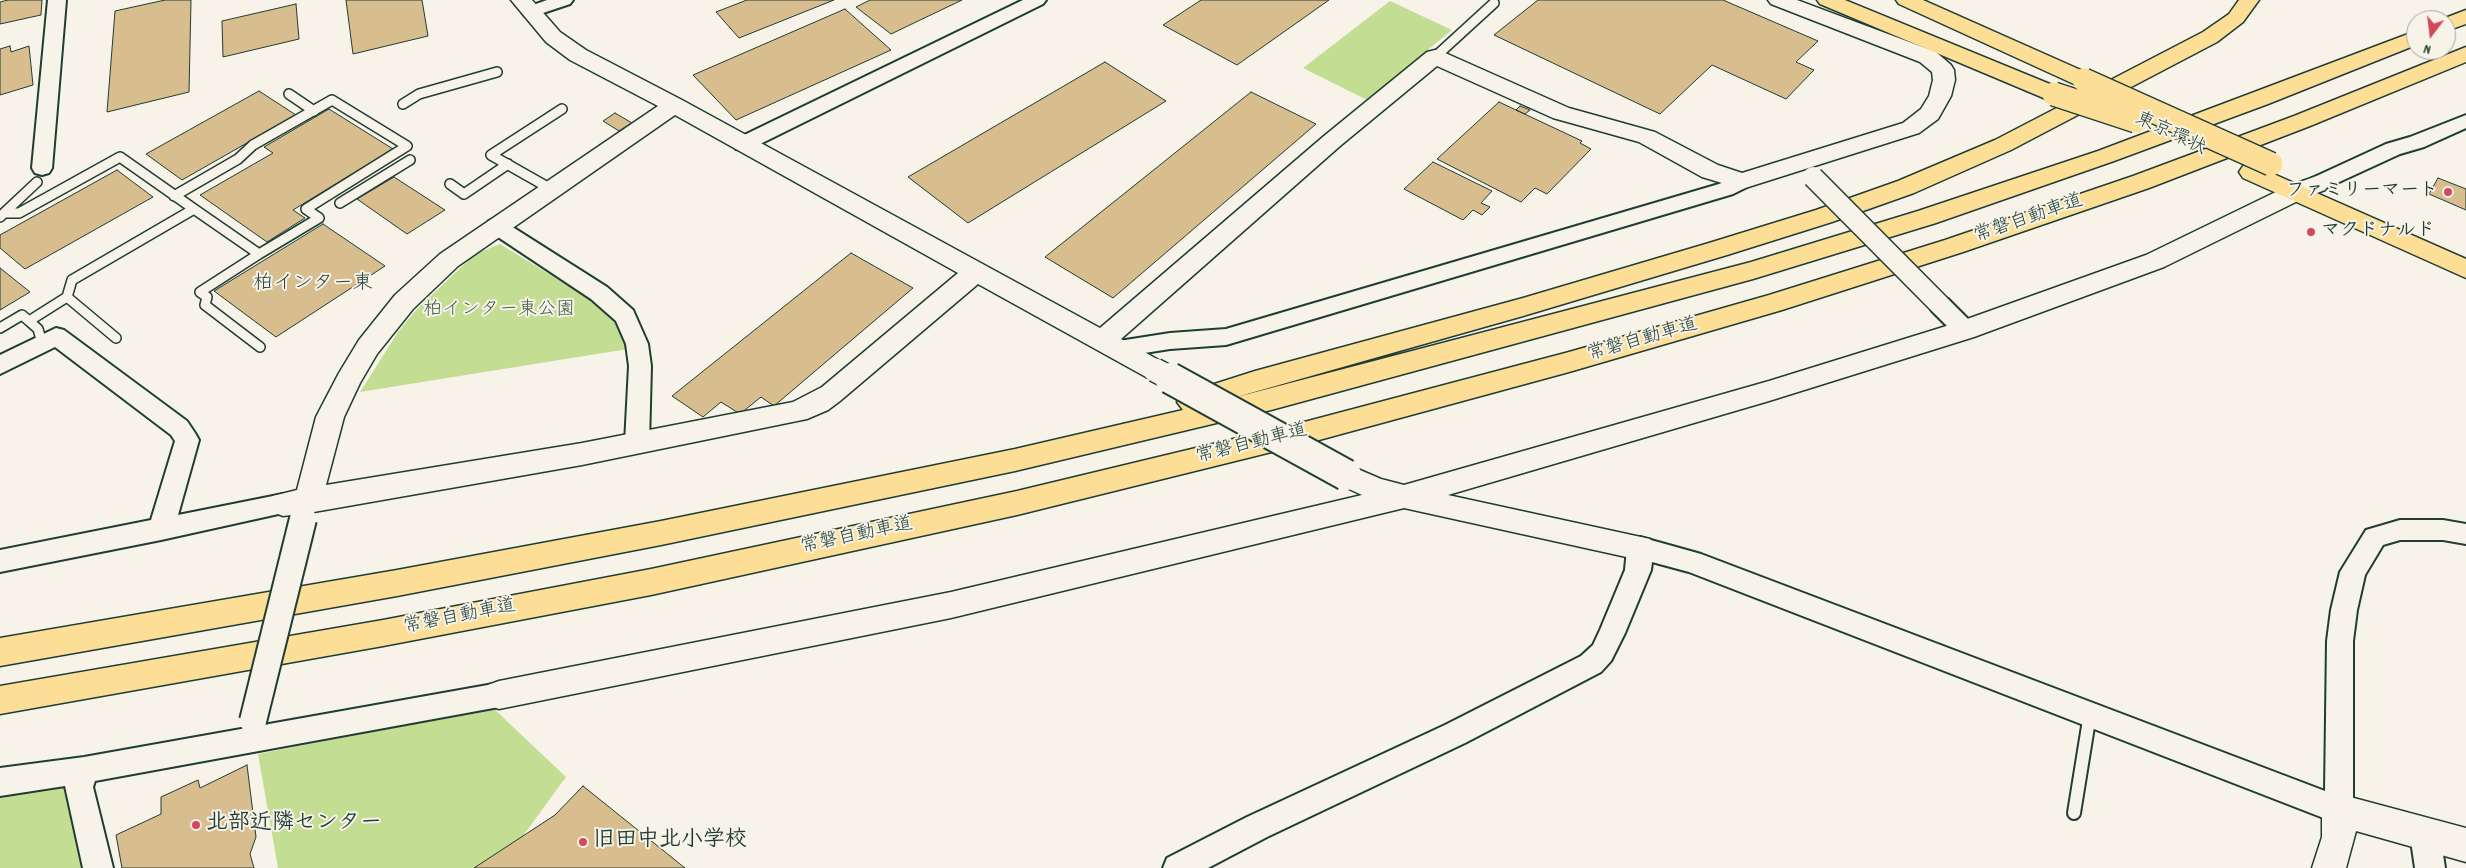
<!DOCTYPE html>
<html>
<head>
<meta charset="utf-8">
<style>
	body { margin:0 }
	#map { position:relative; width:2466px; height:868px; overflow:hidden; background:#f7f3e8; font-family:Dekko,sans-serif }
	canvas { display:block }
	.north { position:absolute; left:2406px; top:10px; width:50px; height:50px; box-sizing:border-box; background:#f7f3e8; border:1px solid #a1aaa0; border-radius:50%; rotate:195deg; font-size:14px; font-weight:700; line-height:20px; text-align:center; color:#1f3d34 }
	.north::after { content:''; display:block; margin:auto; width:18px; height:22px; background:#d1495b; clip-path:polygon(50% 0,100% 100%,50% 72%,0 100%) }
</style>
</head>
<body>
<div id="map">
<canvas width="2466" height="868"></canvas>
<div class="north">N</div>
</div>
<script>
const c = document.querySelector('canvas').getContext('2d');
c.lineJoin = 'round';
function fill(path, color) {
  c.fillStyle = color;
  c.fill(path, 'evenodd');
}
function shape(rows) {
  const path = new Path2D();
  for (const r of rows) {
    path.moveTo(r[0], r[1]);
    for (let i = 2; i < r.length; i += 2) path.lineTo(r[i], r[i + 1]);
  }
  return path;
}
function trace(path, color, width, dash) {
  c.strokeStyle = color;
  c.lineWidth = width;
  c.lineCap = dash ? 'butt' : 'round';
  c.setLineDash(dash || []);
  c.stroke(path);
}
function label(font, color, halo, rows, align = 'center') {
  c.font = font + ' Dekko,"Klee One",sans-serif';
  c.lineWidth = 4;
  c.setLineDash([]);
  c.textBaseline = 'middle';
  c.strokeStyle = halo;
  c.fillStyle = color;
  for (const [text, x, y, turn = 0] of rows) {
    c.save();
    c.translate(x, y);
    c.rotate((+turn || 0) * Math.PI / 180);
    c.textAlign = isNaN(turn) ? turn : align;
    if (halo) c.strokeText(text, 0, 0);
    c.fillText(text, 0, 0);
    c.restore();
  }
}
const green = shape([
	[1390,1,1452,30,1367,100,1303,68],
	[500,244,585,296,601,308,616,322,628,349,360,392,398,332,417,309,469,260,480,252],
	[493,708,566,777,517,844,476,868,278,868,258,754],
	[68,783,83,868,0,868,0,792]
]);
const building = shape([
	[8,0,42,0,41,15,0,24,0,2,8,0],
	[165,0,191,0,189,92,107,112,115,11,165,0],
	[346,0,422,0,428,36,353,54,346,0],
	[747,0,834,0,739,38,716,12,747,0],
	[870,0,962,0,891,34,856,7,870,0],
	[1201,0,1329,0,1237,65,1163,25,1201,0],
	[1538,0,1723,0,1818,41,1796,62,1814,70,1786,99,1712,65,1660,114,1494,35,1538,0],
	[296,4,299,39,223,57,222,21,296,4],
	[845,9,891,50,736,120,693,75,845,9],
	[10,46,11,52,29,46,33,85,0,95,0,49,10,46],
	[1105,62,1166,101,968,223,908,177,1105,62],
	[259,91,296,115,182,180,146,154,259,91],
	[1251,92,1316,124,1113,298,1045,257,1251,92],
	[1499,102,1582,141,1580,143,1591,149,1547,194,1535,188,1521,202,1437,159,1499,102],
	[1520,106,1530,110,1525,114,1516,110,1520,106],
	[329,109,393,149,293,210,305,218,267,242,200,195,273,153,264,147,329,109],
	[615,113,632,123,619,131,603,121,615,113],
	[1433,162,1492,191,1481,203,1490,207,1482,215,1473,210,1463,220,1404,189,1433,162],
	[117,170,153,197,25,269,0,248,0,235,117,170],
	[394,177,445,210,407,234,357,199,394,177],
	[2438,178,2466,189,2466,210,2429,194,2438,178],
	[323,224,385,266,276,337,214,291,323,224],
	[851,253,913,288,774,406,761,397,740,414,721,402,703,417,672,396,851,253],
	[0,268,30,292,0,310,0,268],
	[247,765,256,837,250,854,254,868,122,868,116,835,161,814,161,797,198,780,200,788,247,765],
	[583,786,685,868,474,868,555,815,583,786]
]);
const laneFar1 = shape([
	[1435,57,1494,3],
	[289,94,314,111],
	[403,104,419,94,497,72],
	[450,184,464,194,508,164],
	[551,189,491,155,562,109],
	[174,196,238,159,253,145,332,100,407,146,306,209,319,218,259,254,194,209],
	[340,203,410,160],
	[4,213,37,182],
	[0,217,4,213,19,213,120,157,194,209,72,280,67,297,29,321,38,329,42,343],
	[259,254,200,292,207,297,205,305,260,347],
	[67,297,116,338],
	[0,328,22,315,29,321]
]);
const lane = shape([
	[2074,813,2090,714]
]);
const street = shape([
	[48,0,66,0,52,168,49,173,42,175,35,173,32,168,48,0],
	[547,0,573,0,570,4,531,17,525,16,522,12,525,8,547,0],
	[1023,0,1046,0,1043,4,750,149,743,150,736,149,733,144,736,139,1023,0],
	[2466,115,2466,128,2424,147,2400,154,2324,189,2317,191,2310,189,2307,184,2310,179,2386,144,2410,137,2466,115],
	[1742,174,1749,176,1752,181,1749,186,1733,194,1226,345,1170,349,1119,357,1111,355,1108,349,1111,343,1119,341,1170,333,1226,329,1719,184,1742,174],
	[496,219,503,221,607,287,633,310,648,344,651,366,649,443,645,450,637,452,629,450,625,443,629,366,626,344,616,321,591,299,489,231,486,226,489,221,496,219],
	[1940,297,1948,299,1973,324,1976,330,1973,336,1965,338,1957,336,1932,311,1929,305,1932,299,1940,297],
	[56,328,64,330,187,421,195,433,199,440,178,515,283,494,292,497,295,504,292,511,161,540,0,572,0,550,151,520,175,441,171,435,55,347,0,374,0,355,56,328],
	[2400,520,2443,520,2466,524,2466,544,2443,540,2400,540,2383,545,2365,575,2357,610,2353,641,2353,810,2349,820,2339,824,1689,572,1652,562,1651,570,1625,633,1611,661,1601,672,1465,743,1267,837,1208,868,1163,868,1167,858,1247,817,1445,725,1581,656,1593,645,1600,630,1625,570,1627,548,1631,540,1640,537,1701,554,2325,791,2327,641,2331,610,2340,572,2366,530,2400,520],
	[499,683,509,686,513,695,509,704,499,707,95,781,93,787,113,868,83,868,65,786,0,796,0,768,84,757,499,683],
	[2425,820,2435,824,2440,834,2445,868,2415,868,2410,834,2415,824,2425,820]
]);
const secondary = shape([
	[511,0,532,0,560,32,586,50,682,100,1100,328,1324,136,1427,52,1435,50,1443,52,1569,108,1655,132,1718,165,1742,173,1903,123,1921,109,1929,96,1933,80,1932,72,1920,62,1771,4,1768,0,1797,0,1936,52,1951,65,1954,70,1955,80,1951,96,1938,119,1919,133,1742,189,1702,177,1639,142,1553,118,1437,66,1340,146,1121,339,1164,363,1168,370,1164,377,1155,380,1146,377,978,284,840,401,828,410,807,419,582,465,308,513,283,516,273,512,269,504,273,496,297,490,316,417,339,373,359,340,395,295,440,254,658,106,570,60,546,42,511,0],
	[675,115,958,273,822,387,793,402,582,443,326,485,344,417,360,383,377,354,413,309,458,266,675,115],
	[2317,176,2325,178,2329,184,2325,190,2304,198,2164,267,1974,337,1769,401,1448,495,1650,539,1655,548,1650,557,1640,560,1404,508,951,618,499,709,488,705,483,695,488,685,499,681,951,592,1362,495,1336,483,1332,475,1336,467,1346,464,1381,479,1404,485,1769,381,1956,323,2146,255,2288,186,2317,176],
	[2339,794,2466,828,2466,862,2356,831,2346,868,2312,868,2322,837,2322,810,2327,799,2339,794]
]);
const highway = shape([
	[1817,0,1845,0,2062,89,2065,94,2062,99,2054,101,2046,99,1820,4,1817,0],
	[1896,0,1923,0,2092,75,2095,80,2092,85,2084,87,2076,85,1899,4,1896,0],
	[2239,0,2259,0,2243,22,2217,42,2011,150,1914,193,1832,222,1727,255,1523,316,1233,398,1751,262,1918,211,2098,151,2416,31,2416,45,2268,104,2114,161,1936,223,1753,279,1271,410,1015,471,661,545,397,596,0,666,0,638,397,570,661,521,1015,449,1183,410,1177,402,1180,395,1255,371,1523,298,1709,243,1816,210,1898,181,1995,140,2203,32,2229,14,2239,0],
	[2466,10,2466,24,2446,31,2446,20,2440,20,2466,10],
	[2466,47,2466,62,2310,126,2149,188,1963,252,1782,310,1569,372,1308,443,1017,515,651,595,383,646,0,714,0,686,383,620,651,569,1017,491,1308,421,1569,352,1769,295,1945,240,2133,176,2294,116,2466,47],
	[2251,164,2466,259,2466,278,2243,178,2239,172,2243,166,2251,164]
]);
const streetBridgeFar1 = shape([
	[1813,177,1940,305]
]);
const streetBridge = shape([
	[253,721,303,519]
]);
const secondaryBridgeFar1 = shape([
	[1155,370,1172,379]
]);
const secondaryBridge = shape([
	[1170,378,1346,475]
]);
const highwayBridge = shape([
	[2084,80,2271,164],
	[2054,94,2136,121]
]);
const markers = [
	[2448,192,5,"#d1495b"],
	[2311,232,5,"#d1495b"],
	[196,825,5,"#d1495b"],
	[583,842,5,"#d1495b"]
];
const streetNames = [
	["東京環状",2170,135,25],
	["常磐自動車道",2029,220,-19],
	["常磐自動車道",1643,341,-16],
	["常磐自動車道",1252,445,-14],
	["常磐自動車道",857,537,-12],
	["常磐自動車道",460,618,-11]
];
const poiNames = [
	["ファミリーマート",2438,192],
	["マクドナルド",2321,232,"left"]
];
const parkNames = [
	["柏インター東公園",499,311]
];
const neighbourhoodNames = [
	["柏インター東",313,285]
];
const nearPoinames = [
	["北部近隣センター",206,825],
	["旧田中北小学校",593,842]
];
fill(green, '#c3dd93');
fill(building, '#d8bd8e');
trace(building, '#1f3d34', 1);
trace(laneFar1, '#1f3d34', 12);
trace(lane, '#1f3d34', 16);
trace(street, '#1f3d34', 4);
trace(secondary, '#1f3d34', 3);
trace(highway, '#1f3d34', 3);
trace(laneFar1, '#f7f3e8', 9);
trace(lane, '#f7f3e8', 12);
fill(street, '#f7f3e8');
fill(secondary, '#f7f3e8');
fill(highway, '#fdde96');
trace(streetBridgeFar1, '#1f3d34', 23, []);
trace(streetBridge, '#1f3d34', 30, []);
trace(secondaryBridgeFar1, '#1f3d34', 26, []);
trace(secondaryBridge, '#1f3d34', 34, []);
trace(highwayBridge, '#1f3d34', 26, []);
trace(streetBridgeFar1, '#f7f3e8', 20);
trace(streetBridge, '#f7f3e8', 26);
trace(secondaryBridgeFar1, '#f7f3e8', 23);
trace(secondaryBridge, '#f7f3e8', 30);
trace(highwayBridge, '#fdde96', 23);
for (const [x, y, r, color] of markers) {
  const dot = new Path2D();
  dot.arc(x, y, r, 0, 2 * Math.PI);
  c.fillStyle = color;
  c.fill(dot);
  trace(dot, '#f7f3e8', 2);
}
label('19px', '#1f3d34', '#f7f3e8', streetNames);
label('bold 19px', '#1f3d34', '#f7f3e8', poiNames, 'right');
label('19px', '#405d47', '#f7f3e8', parkNames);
label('20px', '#1f3d34', '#f7f3e8', neighbourhoodNames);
label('bold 22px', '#1f3d34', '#f7f3e8', nearPoinames, 'left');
</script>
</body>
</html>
